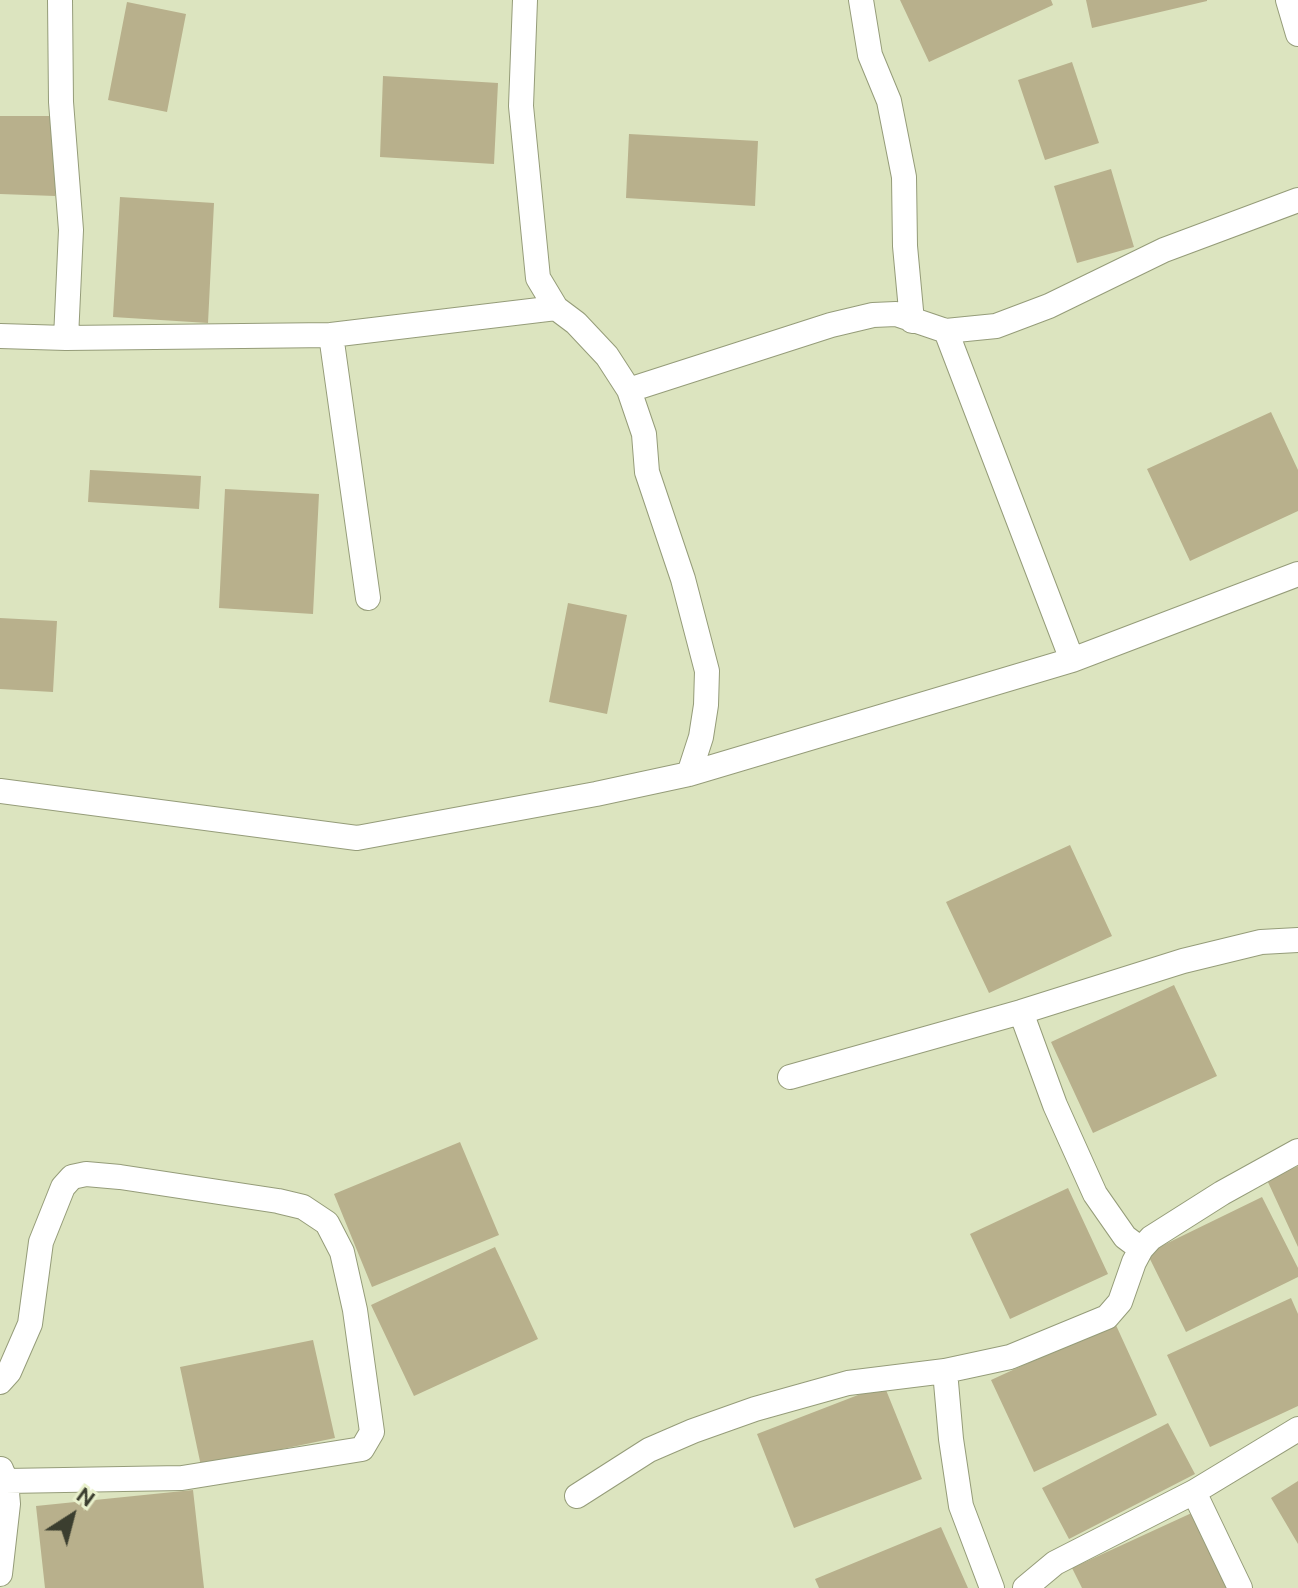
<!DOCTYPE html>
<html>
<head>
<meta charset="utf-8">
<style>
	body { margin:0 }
	#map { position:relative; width:1298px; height:1588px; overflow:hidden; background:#dce4bf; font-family:Ubuntu,sans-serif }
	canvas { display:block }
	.north { position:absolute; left:32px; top:1476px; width:80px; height:80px; -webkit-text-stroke:6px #e9f1cc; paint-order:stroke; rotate:36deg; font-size:22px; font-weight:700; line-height:32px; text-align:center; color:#3b3e2f }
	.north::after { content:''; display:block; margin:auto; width:28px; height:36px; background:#3b3e2f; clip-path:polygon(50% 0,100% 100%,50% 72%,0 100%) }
</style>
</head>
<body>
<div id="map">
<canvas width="1298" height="1588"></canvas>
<div class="north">N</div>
</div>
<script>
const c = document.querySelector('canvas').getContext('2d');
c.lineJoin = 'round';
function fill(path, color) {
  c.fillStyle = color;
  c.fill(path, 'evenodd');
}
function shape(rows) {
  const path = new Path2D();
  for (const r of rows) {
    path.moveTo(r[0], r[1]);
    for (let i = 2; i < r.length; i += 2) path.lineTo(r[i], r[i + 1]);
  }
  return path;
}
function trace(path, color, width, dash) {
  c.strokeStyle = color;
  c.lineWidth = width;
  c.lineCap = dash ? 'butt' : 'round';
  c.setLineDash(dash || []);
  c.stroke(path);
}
const building = shape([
	[900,0,1051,0,1053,5,929,62],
	[1086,0,1207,0,1207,1,1092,28],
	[127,2,186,14,167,112,108,100],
	[1072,62,1099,143,1045,160,1018,80],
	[383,76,498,83,494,164,380,157],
	[0,116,55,116,55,196,0,194],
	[629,134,758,141,755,206,626,198],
	[1111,169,1134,247,1077,263,1054,186],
	[120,197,214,203,208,323,113,317],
	[1271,412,1298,470,1298,511,1190,561,1147,469],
	[90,470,201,476,199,509,88,502],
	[225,489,319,494,313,614,219,608],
	[568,603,627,615,607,714,549,702],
	[0,618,57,621,53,692,0,689],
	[1070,845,1112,936,989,993,946,902],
	[1174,985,1217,1076,1093,1133,1051,1042],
	[460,1142,499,1235,372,1287,334,1194],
	[1298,1166,1298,1247,1267,1180],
	[1068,1188,1108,1274,1010,1319,970,1234],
	[1262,1197,1298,1268,1298,1277,1186,1332,1147,1253],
	[495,1247,538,1339,414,1396,371,1305],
	[1291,1298,1298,1314,1298,1406,1210,1447,1167,1355],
	[1115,1323,1157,1415,1034,1472,991,1380],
	[313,1340,335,1438,201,1466,180,1367],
	[884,1385,922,1479,794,1528,757,1434],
	[1168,1423,1195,1474,1069,1539,1042,1488],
	[1298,1481,1298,1544,1271,1498],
	[193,1490,204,1588,45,1588,36,1506],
	[1196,1511,1232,1588,1082,1588,1072,1568],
	[941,1527,968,1588,819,1588,815,1579]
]);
const minor = shape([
	[60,0,61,102,71,230,66,338],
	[525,0,521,106,538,278,556,308,576,323,607,356,629,390,644,434,647,472,683,579,707,671,706,705,701,737,689,774],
	[861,0,870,55,889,101,904,177,905,246,912,321],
	[1288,0,1298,34],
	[946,331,1072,660],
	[331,335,368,598],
	[0,336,66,338,331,335,556,308],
	[629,390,831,325,873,315,896,314,946,331,996,326,1049,306,1164,250,1298,200],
	[0,791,357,838,596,794,689,774,1072,660,1298,574],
	[1021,1012,1055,1105,1095,1194,1125,1237,1141,1249],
	[790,1077,1021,1012,1183,961,1261,942,1298,940],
	[945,1371,951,1439,961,1506,992,1588],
	[0,1382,9,1372,30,1324,41,1242,63,1187,72,1177,86,1174,120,1177,278,1201,303,1207,327,1223,342,1252,355,1310,372,1432,362,1449,182,1478,6,1481],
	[1194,1492,1240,1588],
	[577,1496,649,1450,693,1431,755,1409,848,1383,945,1371,1010,1357,1107,1317,1120,1302,1134,1262,1141,1249,1151,1238,1222,1193,1298,1151],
	[0,1574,8,1504,6,1481,1,1469],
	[1025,1588,1055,1563,1194,1492,1298,1429]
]);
fill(building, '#b8b08c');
trace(minor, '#959c79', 26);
trace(minor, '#fff', 24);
</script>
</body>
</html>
